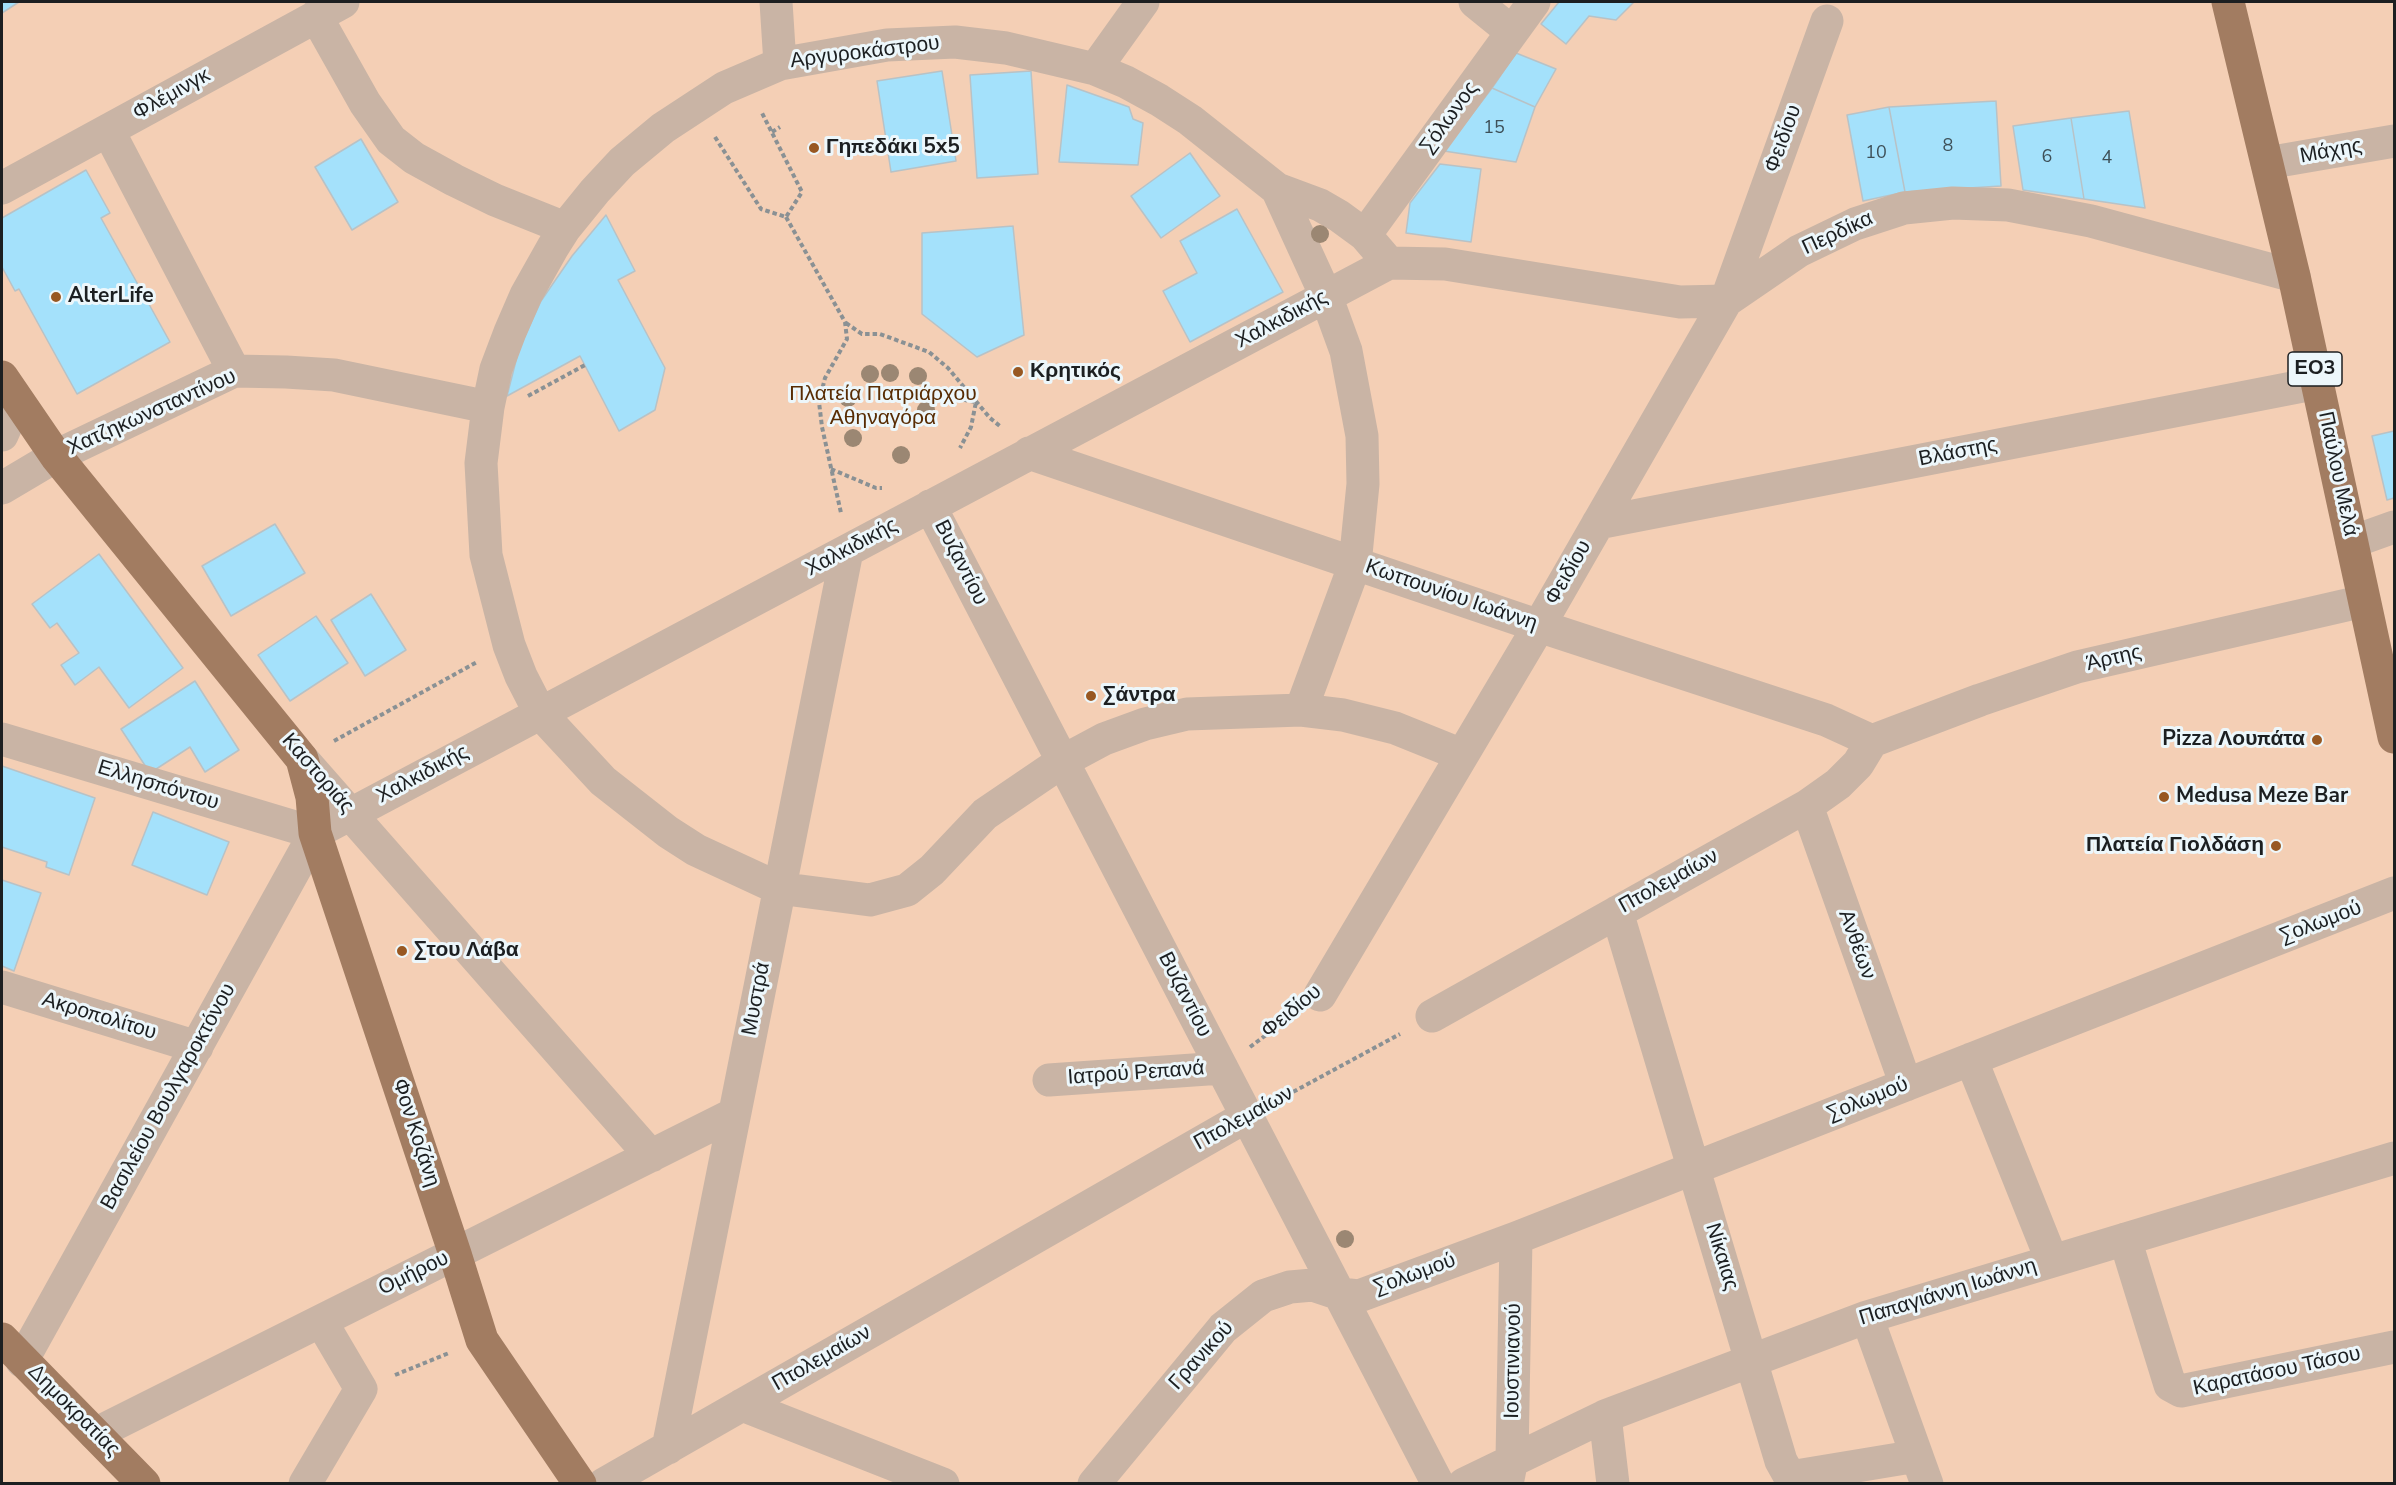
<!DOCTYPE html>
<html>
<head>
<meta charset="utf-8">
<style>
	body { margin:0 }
	#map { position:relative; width:2396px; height:1485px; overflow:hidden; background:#edf7fb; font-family:"Nunito Sans",sans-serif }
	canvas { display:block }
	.frame { position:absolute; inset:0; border:3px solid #1c1f21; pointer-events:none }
</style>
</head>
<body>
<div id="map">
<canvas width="2396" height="1485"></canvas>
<div class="frame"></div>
</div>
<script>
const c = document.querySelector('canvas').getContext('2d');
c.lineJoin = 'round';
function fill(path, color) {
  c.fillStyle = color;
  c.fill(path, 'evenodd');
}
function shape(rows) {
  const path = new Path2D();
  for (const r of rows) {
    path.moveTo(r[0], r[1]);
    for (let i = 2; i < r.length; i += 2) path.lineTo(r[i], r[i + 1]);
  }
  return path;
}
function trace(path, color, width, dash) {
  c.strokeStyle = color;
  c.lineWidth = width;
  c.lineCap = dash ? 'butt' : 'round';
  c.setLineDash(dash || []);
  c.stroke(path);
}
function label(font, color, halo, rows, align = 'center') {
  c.font = font + ' "Nunito Sans",sans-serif';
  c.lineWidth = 6;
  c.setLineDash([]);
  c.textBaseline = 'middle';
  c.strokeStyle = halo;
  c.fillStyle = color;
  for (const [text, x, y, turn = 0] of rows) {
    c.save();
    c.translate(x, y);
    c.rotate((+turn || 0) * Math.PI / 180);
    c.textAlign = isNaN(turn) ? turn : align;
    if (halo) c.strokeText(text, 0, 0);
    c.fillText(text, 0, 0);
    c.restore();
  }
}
const green = shape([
	[2,2,2394,2,2394,1483,2,1484]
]);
const building = shape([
	[2,2,19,2,2,13,2,2],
	[1559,2,1634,2,1616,20,1589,16,1566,44,1541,24,1559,2],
	[1516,53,1556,69,1535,107,1492,88,1516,53],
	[942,71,956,161,891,172,877,81,942,71],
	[1031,71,1038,174,977,178,970,75,1031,71],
	[1067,85,1129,107,1133,119,1143,123,1138,165,1059,162,1067,85],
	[1492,88,1535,107,1516,162,1444,151,1492,88],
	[1996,101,2001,186,1905,192,1889,107,1996,101],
	[1889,107,1905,192,1863,201,1847,115,1889,107],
	[2129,111,2145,208,2084,199,2071,118,2129,111],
	[2071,118,2084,199,2023,190,2013,126,2071,118],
	[361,139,398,202,352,230,315,167,361,139],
	[1190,153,1220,196,1161,238,1131,196,1190,153],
	[1440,164,1481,169,1471,242,1406,233,1410,203,1440,164],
	[86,170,110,213,101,218,170,342,77,394,19,289,15,291,2,267,2,218,86,170],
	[1237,209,1283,292,1190,342,1163,291,1197,273,1180,241,1237,209],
	[606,215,635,271,618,280,665,368,655,410,619,431,580,356,507,396,519,349,541,301,572,256,606,215],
	[1013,226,1024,335,977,357,922,314,922,233,1013,226],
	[2394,431,2394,498,2387,500,2372,436,2394,431],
	[275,524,305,573,231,616,202,566,275,524],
	[99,554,183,668,129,708,99,667,75,685,61,665,79,653,57,623,50,628,32,604,99,554],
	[371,594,406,650,365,676,331,620,371,594],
	[316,616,348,663,290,701,258,655,316,616],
	[195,681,239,750,205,772,190,747,150,773,121,729,195,681],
	[2,766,95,798,69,875,46,867,47,862,2,847,2,766],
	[153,812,229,842,207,895,132,865,153,812],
	[2,880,41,893,14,971,2,966,2,880]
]);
const path = shape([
	[772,132,780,127],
	[715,137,761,209,786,217,802,192,761,111],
	[786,217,845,322,847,339,825,378,819,402,822,427,841,513],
	[846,323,862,334,880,334,929,352,948,368,990,418,1001,427],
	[528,396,585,365],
	[948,397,976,402,971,427,960,448],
	[831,469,876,488,882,488],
	[334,741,477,662],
	[1250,1047,1290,1017],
	[1280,1099,1400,1034],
	[395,1375,449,1353]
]);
const minor = shape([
	[776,2,780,64],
	[1475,2,1512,32],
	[316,16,365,103,391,140,414,158,454,180,495,200,565,228],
	[1095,69,1143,2],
	[108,130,234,371],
	[2267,163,2394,141],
	[2,188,343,2],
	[1277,189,1326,296,1346,351,1362,436,1363,484,1355,564,1301,710],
	[1365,235,1534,2],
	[1389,263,1365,235,1339,216,1320,205,1277,189,1190,120,1159,100,1126,82,1095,69,1006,48,955,42,887,45,780,64,724,88,663,128,622,162,595,191,565,228,553,247,526,295,510,332,496,369,488,407,481,463,486,555,509,645,521,676,540,713,603,781,668,832,696,850,778,888,870,900,907,890,932,870,985,814,1063,761,1104,739,1145,724,1187,714,1301,710,1343,715,1395,728,1462,755],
	[2,435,17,401],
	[1029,453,1539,626,1826,720,1872,741],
	[2,488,56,456,234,371,286,372,334,375,488,407],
	[930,506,1438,1484],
	[1598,523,2318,383],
	[2352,542,2394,527],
	[2,739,315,833],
	[1872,741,1980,700,2077,667,2364,601],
	[302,759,651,1156],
	[1807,806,1906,1085],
	[315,833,1389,263,1445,264,1680,302,1726,301,1799,251,1855,224,1904,208,1953,203,2008,205,2091,221,2294,276],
	[1617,912,1781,1461,1790,1477,1917,1456],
	[2,987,197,1047],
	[1320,995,1539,626,1726,301,1827,21],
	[1432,1016,1807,806,1838,784,1858,764,1872,741],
	[1971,1059,2052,1261],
	[1049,1080,1222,1068],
	[2125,1239,2170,1385,2181,1391,2394,1347],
	[1867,1317,1927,1484],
	[22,1361,315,833],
	[742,1405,943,1484],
	[1605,1416,1613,1484],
	[95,1434,734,1114],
	[668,1448,847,551],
	[1508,1479,1512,1459,1516,1238],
	[305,1484,361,1389,321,1321],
	[604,1484,1247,1116],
	[1094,1484,1223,1328,1263,1296,1290,1287,1313,1285,1340,1294,1359,1296,1516,1238,2394,893],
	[1464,1484,1605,1416,1867,1317,2394,1158]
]);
const major = shape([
	[2228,2,2294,276,2394,737],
	[2,377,56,456,302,759,312,797,315,833,455,1254,482,1340,580,1484],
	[2,1339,144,1484]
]);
const trees = [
	[1320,234],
	[890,373],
	[870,374],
	[918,376],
	[848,398],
	[926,410],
	[853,438],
	[901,455],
	[1345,1239]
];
const markers = [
	[814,148,6,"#985822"],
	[56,297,6,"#985822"],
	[1018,372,6,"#985822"],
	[1091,696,6,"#985822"],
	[2317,740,6,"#985822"],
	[2164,797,6,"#985822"],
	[2276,846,6,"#985822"],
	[402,951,6,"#985822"]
];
const numberNames = [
	["15",1494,129],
	["8",1948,147],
	["10",1876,154],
	["6",2047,158],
	["4",2107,159]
];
const shields = [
	[2315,369,54]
];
const shieldNames = [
	["ΕΟ3",2315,369]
];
const streetNames = [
	["Αργυροκάστρου",865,53,-7],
	["Φλέμινγκ",172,95,-29],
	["Σόλωνος",1450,118,-54],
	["Φειδίου",1784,139,-70],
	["Μάχης",2331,152,-10],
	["Περδίκα",1838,234,-25],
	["Χαλκιδικής",1282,320,-28],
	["Χατζηκωνσταντίνου",152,413,-24],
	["Βλάστης",1958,453,-11],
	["Παύλου Μελά",2337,474,78],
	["Χαλκιδικής",852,548,-28],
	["Βυζαντίου",960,563,63],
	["Φειδίου",1569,573,-60],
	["Κωττουνίου Ιωάννη",1451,596,19],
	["Άρτης",2114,659,-13],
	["Καστοριάς",317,774,49],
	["Χαλκιδικής",423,775,-28],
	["Ελλησπόντου",158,786,17],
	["Πτολεμαίων",1669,882,-29],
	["Σολωμού",2321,923,-21],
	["Ανθέων",1856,945,70],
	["Βυζαντίου",1184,995,63],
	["Μυστρά",757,999,-79],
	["Φειδίου",1292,1012,-40],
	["Ακροπολίτου",99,1017,17],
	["Ιατρού Ρεπανά",1136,1074,-4],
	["Βασιλείου Βουλγαροκτόνου",169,1097,-61],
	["Σολωμού",1868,1100,-22],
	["Πτολεμαίων",1244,1119,-29],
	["Φον Κοζάνη",415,1133,72],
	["Νίκαιας",1721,1257,73],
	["Ομήρου",414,1274,-26],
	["Σολωμού",1415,1275,-20],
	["Παπαγιάννη Ιωάννη",1948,1293,-17],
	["Γρανικού",1202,1356,-48],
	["Πτολεμαίων",822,1359,-30],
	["Ιουστινιανού",1514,1361,-89],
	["Καρατάσου Τάσου",2277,1372,-12],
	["Δημοκρατίας",73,1411,45]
];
const poiNames = [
	["Γηπεδάκι 5x5",826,148],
	["AlterLife",68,297],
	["Κρητικός",1030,372],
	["Σάντρα",1103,696],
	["Pizza Λουπάτα",2305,740,"right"],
	["Medusa Meze Bar",2176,797],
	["Πλατεία Γιολδάση",2264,846,"right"],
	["Στου Λάβα",414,951]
];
const parkNames = [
	["Πλατεία Πατριάρχου",883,395],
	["Αθηναγόρα",883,419]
];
fill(green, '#f4cfb5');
fill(building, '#a4e1fb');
trace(building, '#b8c2c6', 1.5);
trace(path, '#8a9194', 4, [4.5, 3]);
trace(minor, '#c9b4a5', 33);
trace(major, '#a27c61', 33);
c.fillStyle = '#9b8773';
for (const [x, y] of trees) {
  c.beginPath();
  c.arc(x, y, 9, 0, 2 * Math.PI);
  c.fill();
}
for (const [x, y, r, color] of markers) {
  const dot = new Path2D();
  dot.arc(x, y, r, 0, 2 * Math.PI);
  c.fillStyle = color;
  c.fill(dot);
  trace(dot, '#edf7fb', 2);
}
label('18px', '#3e5058', null, numberNames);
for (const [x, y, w] of shields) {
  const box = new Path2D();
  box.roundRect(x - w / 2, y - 17, w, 34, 4.5);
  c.fillStyle = '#edf7fb';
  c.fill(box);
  trace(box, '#1c1f21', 1.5);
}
label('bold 20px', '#1c1f21', null, shieldNames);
label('21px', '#1c1f21', '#edf7fb', streetNames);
label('bold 21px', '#1c1f21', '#edf7fb', poiNames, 'left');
label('21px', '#582c03', '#edf7fb', parkNames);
</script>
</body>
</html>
